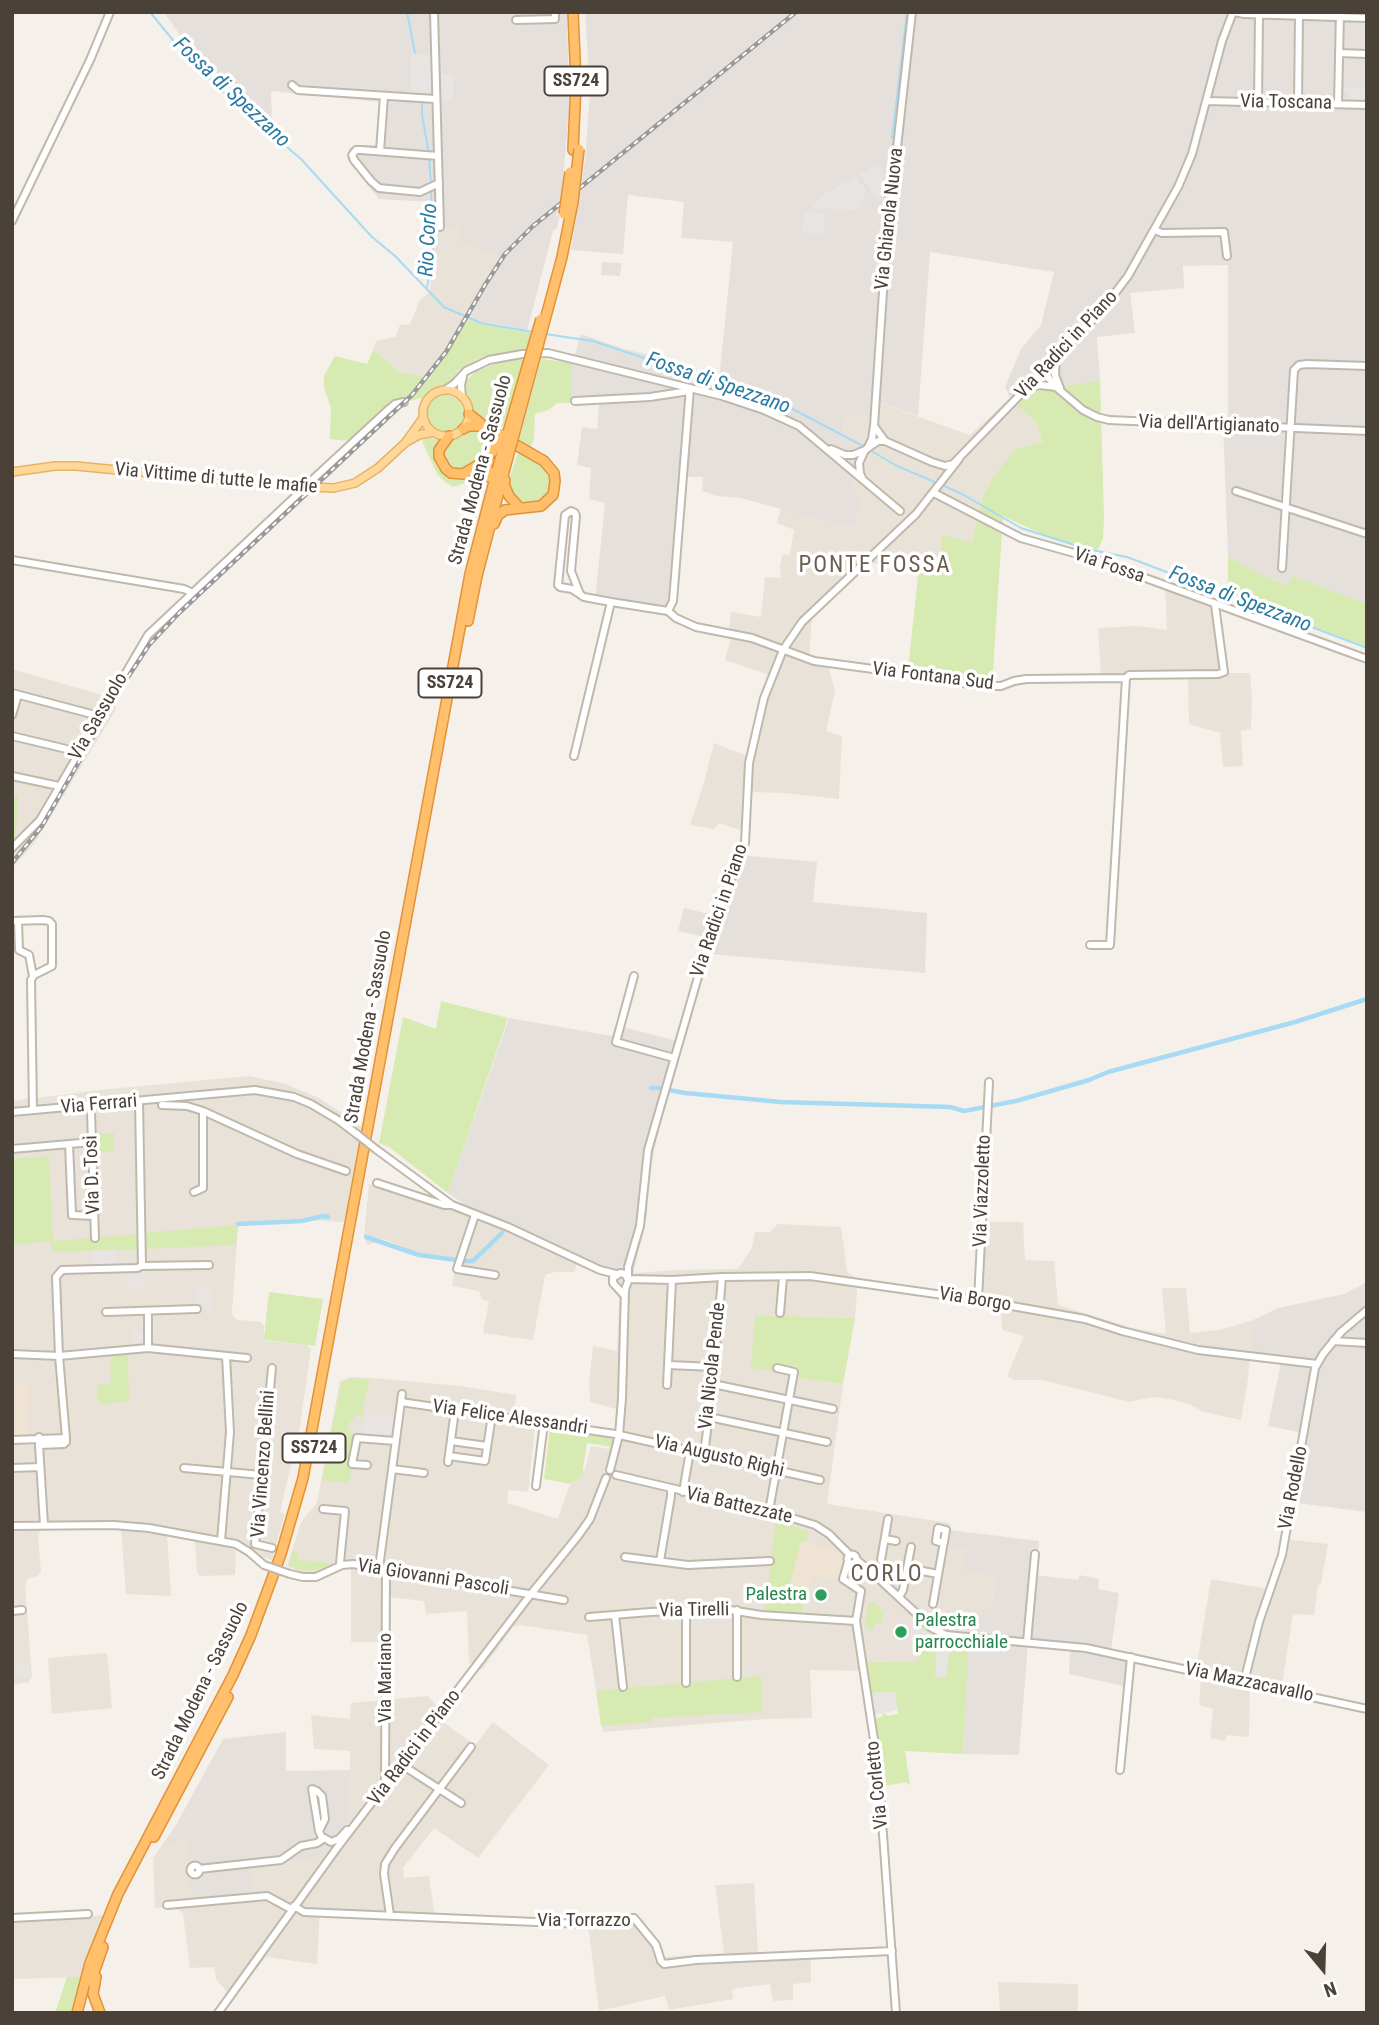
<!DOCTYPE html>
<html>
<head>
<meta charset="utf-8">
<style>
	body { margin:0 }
	#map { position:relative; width:1379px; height:2025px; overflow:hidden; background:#f5f1ea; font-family:"Roboto Condensed",sans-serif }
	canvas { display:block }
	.frame { position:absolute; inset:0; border:14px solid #4a4138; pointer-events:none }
	.north { position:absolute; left:1288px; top:1934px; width:70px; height:70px; -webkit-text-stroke:5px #fff; paint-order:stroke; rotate:161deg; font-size:19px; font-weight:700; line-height:28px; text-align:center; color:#4a4138 }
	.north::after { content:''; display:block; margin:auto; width:24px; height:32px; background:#4a4138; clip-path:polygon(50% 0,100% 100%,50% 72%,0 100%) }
</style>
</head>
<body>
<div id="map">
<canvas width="1379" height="2025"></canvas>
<div class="frame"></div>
<div class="north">N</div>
</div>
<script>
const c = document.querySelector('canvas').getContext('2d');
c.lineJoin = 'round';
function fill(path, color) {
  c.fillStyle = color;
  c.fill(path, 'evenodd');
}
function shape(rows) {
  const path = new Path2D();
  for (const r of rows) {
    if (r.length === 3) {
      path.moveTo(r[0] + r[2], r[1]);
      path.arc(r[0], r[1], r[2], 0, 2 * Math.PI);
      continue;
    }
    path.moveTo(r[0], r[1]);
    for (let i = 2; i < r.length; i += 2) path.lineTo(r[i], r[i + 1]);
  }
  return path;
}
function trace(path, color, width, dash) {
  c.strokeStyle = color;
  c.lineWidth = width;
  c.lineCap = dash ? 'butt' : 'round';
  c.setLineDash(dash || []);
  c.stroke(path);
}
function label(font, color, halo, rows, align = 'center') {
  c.font = font + ' "Roboto Condensed",sans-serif';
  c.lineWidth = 7;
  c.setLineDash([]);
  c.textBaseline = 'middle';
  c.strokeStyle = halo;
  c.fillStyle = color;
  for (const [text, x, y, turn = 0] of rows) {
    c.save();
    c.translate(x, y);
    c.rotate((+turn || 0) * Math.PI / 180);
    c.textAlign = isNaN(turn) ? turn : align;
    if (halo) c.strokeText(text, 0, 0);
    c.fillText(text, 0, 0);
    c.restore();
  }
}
const residential = shape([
	[460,225,476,242,496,252,500,266,442,357,425,377,399,372,390,363,373,350,376,341,395,337,400,325,410,324,420,300,430,292,434,226],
	[1010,398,1037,423,1042,444,1015,449,983,497,976,523,972,543,941,567,868,563,812,616,809,657,827,660,835,691,826,731,842,736,839,799,784,793,752,792,749,833,719,823,714,829,690,825,705,779,714,743,747,756,760,701,769,675,725,660,732,634,729,629,731,612,761,617,765,577,781,578,780,567,782,555,790,554,794,530,777,523,781,508,839,525,854,527,852,490,859,451,843,441,844,414,874,401,970,435],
	[1165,584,1193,591,1216,602,1227,673,1250,673,1252,699,1251,729,1241,731,1243,766,1223,767,1220,733,1189,724,1188,678,1101,677,1098,628,1137,626,1167,630],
	[12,669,109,697,113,699,116,707,115,711,34,844,12,868],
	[249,1076,286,1084,321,1099,362,1127,344,1222,290,1219,244,1223,238,1227,232,1311,233,1317,238,1320,261,1322,264,1326,264,1337,266,1341,307,1345,311,1349,300,1426,280,1512,285,1514,272,1560,263,1557,246,1545,236,1549,235,1575,200,1576,197,1572,195,1541,167,1534,171,1596,126,1594,121,1529,41,1530,38,1535,41,1572,38,1576,29,1578,25,1584,32,1677,29,1682,12,1685,12,1101,109,1089],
	[369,1184,462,1213,473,1220,507,1231,577,1262,575,1272,555,1272,545,1275,533,1340,483,1333,489,1302,482,1299,479,1291,452,1286,457,1259,420,1254,384,1239,367,1245,364,1236],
	[985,1222,1023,1222,1025,1260,1054,1261,1058,1305,1133,1328,1166,1334,1162,1288,1186,1288,1190,1333,1220,1330,1253,1320,1248,1379,1241,1420,1204,1412,1189,1404,1175,1400,1153,1397,1129,1402,1042,1380,1014,1380,1007,1376,1024,1336,1002,1330,1001,1307,980,1303],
	[778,1224,841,1227,847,1272,858,1279,855,1318,756,1315,774,1363,798,1367,797,1378,843,1384,827,1504,950,1523,950,1530,947,1546,967,1549,997,1576,990,1615,969,1637,939,1635,920,1618,920,1661,865,1662,863,1671,810,1670,812,1718,766,1719,603,1732,587,1635,520,1625,513,1627,482,1670,469,1663,467,1611,426,1614,424,1601,388,1597,388,1642,351,1642,351,1567,341,1568,320,1579,308,1580,292,1577,294,1569,287,1566,301,1522,317,1503,340,1381,352,1377,371,1378,461,1386,516,1395,513,1424,535,1426,528,1492,508,1490,507,1503,558,1519,569,1487,576,1475,585,1469,591,1446,609,1449,613,1435,620,1410,590,1402,589,1382,593,1346,617,1351,620,1282,625,1281,636,1273,675,1270,738,1269,752,1248,755,1232,770,1232],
	[1284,1539,1328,1544,1321,1584,1318,1585,1314,1615,1293,1614,1281,1692,1250,1686,1249,1737,1227,1735,1225,1741,1210,1738,1213,1709,1199,1705,1201,1679,1197,1664,1211,1579,1268,1589],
	[107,1653,112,1708,52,1714,48,1658],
	[428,1696,439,1708,435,1716,475,1745,493,1722,549,1765,478,1858,434,1828,403,1868,404,1878,429,1876,435,1918,320,1911,317,1964,266,1957,233,1999,216,1979,214,1967,190,1968,183,1914,174,1906,155,1908,153,1858,163,1844,189,1842,190,1889,249,1865,349,1821,350,1751,314,1749,311,1715,350,1719,351,1703],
	[754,1883,758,1954,811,1954,811,1982,793,1984,793,2000,773,2001,770,1984,732,1989,733,1999,669,2010,665,1996,599,2011,588,1926,630,1919,642,1920,659,1942,664,1957,724,1953,715,1885],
	[105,1915,84,1977,12,1979,12,1922],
	[998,1982,1078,1984,1078,2013,1000,2013]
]);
const industrial = shape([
	[164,12,567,12,569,110,562,190,556,218,561,210,557,228,553,231,527,331,503,325,464,320,478,301,499,266,496,252,480,252,476,242,461,245,460,226,434,226,430,202,379,199,347,159,349,148,356,145,377,145,380,102,271,91,272,121,270,123,205,68,192,53],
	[585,12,1367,12,1367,604,1293,576,1288,585,1256,572,1228,556,1223,423,1228,415,1228,265,1183,266,1184,288,1130,293,1135,333,1097,337,1100,380,1029,392,1017,405,1010,398,1005,387,1021,349,1041,325,1054,272,930,252,918,416,875,401,873,415,844,414,843,440,859,451,852,490,861,499,854,527,839,525,741,498,718,496,702,491,703,477,686,477,673,614,595,601,605,503,589,499,591,468,577,465,582,427,597,429,599,403,571,403,571,368,581,334,624,349,653,356,680,370,719,380,733,242,681,238,684,202,628,195,623,254,571,250,579,198,578,195,580,193,585,160,590,91],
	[602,262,622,263,620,276,601,275],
	[739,855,817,862,813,902,927,913,925,973,700,953,705,937,678,931,684,908,713,915],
	[509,1018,618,1037,623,1027,681,1042,667,1094,649,1173,647,1215,633,1275,625,1281,620,1282,507,1231,473,1220,462,1213,464,1204,448,1193],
	[1367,1282,1367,1512,1289,1502,1303,1433,1268,1426,1281,1362,1250,1359,1253,1320,1278,1308,1344,1294],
	[950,1530,1039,1541,1036,1575,1078,1580,1079,1575,1099,1579,1098,1589,1119,1593,1111,1650,1132,1656,1128,1687,1069,1674,1070,1648,1028,1644,1019,1755,963,1754,968,1641,977,1615,990,1615,997,1576,964,1570,967,1549,947,1546],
	[286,1732,286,1771,350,1770,349,1821,320,1859,249,1865,253,1895,199,1901,190,1889,188,1842,163,1844,176,1825,223,1739]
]);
const education = shape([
	[19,1385,30,1385,27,1435,12,1435,12,1388],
	[801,1541,827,1548,829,1546,844,1560,838,1579,811,1577,808,1588,790,1585]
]);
const green = shape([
	[466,320,531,333,527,350,505,352,480,358,458,370,449,385,430,391,422,398,410,401,446,354],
	[373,350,390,363,399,372,425,377,408,399,402,398,398,401,351,441,330,439,331,408,324,388,324,376,335,356,367,364],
	[525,358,507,417,500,432,473,414,469,400,465,396,464,388,467,380,475,372,498,363],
	[541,359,572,363,571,403,557,403,548,410,535,414,534,438,531,446,518,443],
	[1100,380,1104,518,1103,539,1097,551,1048,537,1003,516,992,686,980,686,908,670,919,566,941,567,942,535,972,543,976,523,983,497,992,479,1015,449,1042,443,1037,423,1017,405,1029,392],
	[445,414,19],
	[474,429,481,431,489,438,492,446,487,453,466,470,450,469,442,455,444,448,450,441],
	[429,437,440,441,435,454,437,464,444,473,454,478,464,477,493,456,478,493,479,484,472,481,453,487,444,481,437,474,422,441],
	[518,452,541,465,548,473,551,485,548,495,541,502,523,504,517,501,508,484],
	[1228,556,1256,572,1287,585,1293,576,1367,604,1367,647,1228,594],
	[12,795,18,796,16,834,12,844],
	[441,1001,508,1018,448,1193,389,1147,379,1143,403,1017,436,1029],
	[96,1133,114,1133,114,1152,96,1153],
	[49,1156,53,1241,139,1234,139,1249,52,1252,51,1241,12,1245,12,1159],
	[237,1225,236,1245,144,1249,144,1233],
	[269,1292,323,1299,315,1346,265,1340,264,1337],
	[755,1315,855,1318,843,1384,797,1378,798,1367,774,1363,772,1371,751,1368],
	[128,1352,129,1402,98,1404,97,1385,111,1383,110,1354],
	[352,1378,369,1380,368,1392,365,1393,363,1418,359,1414,355,1416,348,1425,349,1433,354,1433,349,1468,351,1469,349,1483,322,1480,341,1382],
	[550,1427,558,1430,610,1437,613,1440,612,1447,587,1443,582,1475,570,1484,544,1479],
	[776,1520,809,1532,806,1542,801,1542,790,1584,808,1588,801,1613,765,1611],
	[293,1551,299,1553,297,1557,300,1560,329,1563,328,1566,314,1571,297,1569,289,1566],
	[868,1603,876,1603,877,1607,880,1606,880,1610,884,1610,882,1623,875,1623,873,1630,865,1628],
	[920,1616,939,1635,969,1637,963,1754,905,1751,910,1784,908,1785,907,1782,885,1786,873,1719,881,1717,884,1713,888,1716,898,1714,895,1693,863,1693,860,1670,863,1670,864,1662,919,1661],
	[761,1676,761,1712,652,1718,651,1722,601,1726,596,1691],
	[67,1977,84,1977,73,2013,55,2013]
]);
const parking = shape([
	[431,54,432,92,429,92,429,95,411,95,411,55],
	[440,74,453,74,453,101,440,102],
	[1344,88,1367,88,1367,99,1349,99,1349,93,1344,93],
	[878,163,881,167,883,196,878,202,860,174],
	[856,176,866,191,859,210,812,208,819,198],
	[804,212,825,213,823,234,802,232],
	[116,1250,117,1265,92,1266,92,1251],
	[144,1270,145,1288,129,1289,128,1271],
	[210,1287,211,1310,196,1311,196,1288],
	[144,1330,144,1343,133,1345,131,1331],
	[364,1414,396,1418,393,1437,361,1433],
	[913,1619,925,1631,941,1638,967,1641,966,1652,949,1651,946,1677,935,1677,937,1649,908,1643],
	[29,1664,31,1677,15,1678,13,1666],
	[895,1692,898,1710,872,1715,868,1693]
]);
const stream = shape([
	[150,12,185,55,235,103,301,159,371,236,395,256,444,307,481,323,533,332],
	[407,12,415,53],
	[422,103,422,115,428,149],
	[892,138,907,12],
	[429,159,431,183],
	[883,213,889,164],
	[427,287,432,262,433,245,431,191],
	[545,334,593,341,785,405,865,447],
	[870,450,895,465,937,483],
	[942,485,962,494,1021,528,1087,549,1127,557,1367,648]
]);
const canal = shape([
	[651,1088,659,1088],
	[669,1090,685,1093,781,1102,950,1107,964,1111,985,1107],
	[990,1106,1016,1101,1089,1080,1108,1072,1295,1022,1367,999],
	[238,1224,302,1221,323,1216,328,1217],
	[366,1237,419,1255,457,1260],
	[461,1261,473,1261,502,1233]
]);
const minor = shape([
	[434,12,440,227],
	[1234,12,1244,14,1367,18],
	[516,20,555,19,555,12],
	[1339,53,1367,54],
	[292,85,298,90,435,99],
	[1206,101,1367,105],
	[1258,103,1259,15],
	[1298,103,1299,16],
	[1338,104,1340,12],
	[380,151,384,96],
	[438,156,361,150,356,150,352,155,354,160,371,181,379,188,420,192,439,183],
	[12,221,90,60,110,12],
	[1155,230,1162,233,1224,232,1227,256],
	[1056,358,1055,375,1060,388],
	[1044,370,1047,376,1056,387,1083,410,1097,417,1109,420,1367,431],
	[1027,388,1040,385,1056,387],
	[445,390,454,384,466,371,489,360,522,354,548,353,722,396,764,410,799,426,900,511],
	[462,397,461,385,463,376],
	[575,401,650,397,689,391],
	[874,426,885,441,932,462,945,466,953,464,1103,309,1128,276,1178,187,1192,154,1222,41,1233,12],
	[831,449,845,455,853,455,865,450,878,441,885,441],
	[867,449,872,439,874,426,886,247,912,12],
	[862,478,860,473,859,463,865,450],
	[310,482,389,409,395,404,404,402],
	[1236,491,1367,534],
	[934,493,1021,538,1088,557,1367,659],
	[12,560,184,589,193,593],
	[1282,568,1294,370,1299,365,1307,364,1367,366],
	[580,594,571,571,576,516,575,513,571,511,565,515,558,585,560,587,572,589,584,597,611,602],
	[668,611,673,601,690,388],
	[12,693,99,716],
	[12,715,18,695],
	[12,736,79,752],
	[574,756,611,602,668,611,676,618,696,627,752,638,814,661,910,674,981,686,1001,686,1014,681,1026,679,1126,678],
	[12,776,59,786],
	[12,848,40,820,148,635,299,493],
	[12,921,43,920,49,921,52,924,52,966,34,975,31,980,33,1110],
	[18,921,19,950,29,955,33,976],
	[1090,945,1110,945,1126,678,1129,675,1218,674,1224,672,1215,605],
	[634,976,616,1042,674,1058],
	[162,1105,187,1106,203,1111,297,1154,346,1171],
	[12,1112,255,1090,294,1097,311,1104,338,1120,358,1135],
	[91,1112,95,1238],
	[69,1144,72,1215,94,1216],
	[12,1149,92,1142],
	[377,1150,452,1205,508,1227,600,1270,616,1274],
	[377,1183,444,1205,450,1205],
	[194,1192,203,1188,203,1111],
	[475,1215,457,1269,495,1275],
	[142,1266,209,1265],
	[628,1279,672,1280,722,1277,810,1276,978,1300,1085,1319,1122,1331,1198,1350,1317,1364],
	[672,1280,668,1365,714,1367],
	[624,1295,613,1283,613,1278,620,1273,625,1274,627,1278],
	[978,1300,989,1082],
	[148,1311,148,1348],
	[106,1312,197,1309],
	[780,1313,783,1277],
	[1333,1341,1367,1343],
	[12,1354,59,1356,148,1348,247,1358],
	[713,1384,833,1409],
	[667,1385,668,1365],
	[401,1402,615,1434,820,1480],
	[709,1417,827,1442],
	[39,1437,39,1439,66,1438],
	[66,1438,59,1356,56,1277,62,1270,137,1268,142,1266,139,1102],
	[12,1440,39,1439,39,1445],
	[451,1441,487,1446],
	[39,1445,44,1525],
	[39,1445,64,1444,66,1442,66,1438],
	[704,1454,713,1384,722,1277],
	[449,1456,485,1461,492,1415],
	[448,1462,455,1410],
	[367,1465,352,1464,357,1438,395,1441],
	[12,1468,40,1467],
	[184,1468,261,1475],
	[392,1469,424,1473],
	[610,1470,619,1435,622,1398,625,1290,628,1281,628,1267,640,1226,648,1150,713,925,745,843,749,763,764,698,783,650,802,622,916,514,959,459],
	[616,1475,769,1511,815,1525,829,1534,850,1555],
	[536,1486,544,1423],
	[683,1492,690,1451],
	[323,1509,345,1511,340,1563,342,1565],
	[769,1511,794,1372,777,1368],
	[12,1526,114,1525,149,1528,236,1544,249,1552,264,1565],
	[885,1539,896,1541],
	[221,1541,230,1432,226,1356],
	[272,1548,255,1544,272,1368],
	[852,1559,4.5],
	[625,1557,688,1565,770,1561],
	[857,1560,877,1577,932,1628,946,1635,1086,1648,1367,1709],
	[881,1560,888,1519],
	[660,1561,671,1496,671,1489],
	[848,1562,843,1579,861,1591,856,1621,878,1766,896,2013],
	[379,1568,402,1394],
	[907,1568,938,1574],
	[290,1574,303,1577,316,1577,342,1565,353,1564,564,1600],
	[899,1597,903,1590,911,1547],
	[933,1604,946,1530,938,1528,936,1541,944,1543],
	[737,1610,737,1677],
	[12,1611,22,1610],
	[615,1615,623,1687],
	[589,1617,650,1612,724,1609,761,1615,856,1621],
	[1027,1642,1035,1554],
	[1244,1682,1259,1622,1282,1555,1315,1368,1323,1354,1341,1332,1367,1310],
	[686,1683,686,1610],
	[402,1765,461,1803],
	[1120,1770,1131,1657],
	[385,1784,386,1569],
	[319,1831,325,1819,322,1796,317,1791,312,1789,319,1831,321,1836,331,1842,339,1839,347,1830],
	[195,1870,4.5],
	[199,1869,281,1860,301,1846,317,1843,323,1839],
	[167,1905,267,1896,291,1909],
	[294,1906,304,1912,582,1924,634,1918,656,1945,661,1961,664,1964,696,1960,892,1951],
	[390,1915,384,1874,385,1864,395,1848,471,1747],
	[12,1918,88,1914],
	[218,2013,337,1848,531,1594,578,1536,590,1519,606,1478]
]);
const major = shape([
	[446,413,23],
	[408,441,419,435,433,432],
	[12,472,55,466,76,466,285,486,334,488,355,483,378,468,405,443,423,418]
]);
const highway = shape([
	[573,150,576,83,573,12],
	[469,414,488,429,544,461,554,473,555,481,553,495,541,506,505,510,498,515,494,524],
	[463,429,469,426,482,426],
	[449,436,439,450,439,457,446,469,451,473,463,474,480,464],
	[489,477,496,453,495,443],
	[505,480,504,484,509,496,520,508],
	[468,621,477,576,504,472],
	[154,1837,228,1697],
	[96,1977,93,1994,100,2013],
	[91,1981,103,1947],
	[77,2013,90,1963,118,1894,233,1675,251,1635,281,1554,303,1478,470,574,497,470]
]);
const rail = shape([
	[12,863,42,826,126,680,149,645,179,613,412,395,446,352,485,285,505,254,533,226,796,12]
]);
const minorBridge = shape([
	[299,493,310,482],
	[358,1135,377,1150],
	[264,1565,290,1574]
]);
const highwayBridge = shape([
	[564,214,570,172],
	[480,464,492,452,503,435],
	[497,470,541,319],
	[504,472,562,257,573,202,579,149]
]);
const markers = [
	[821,1595,7,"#2e9e5b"],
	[901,1632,7,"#2e9e5b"]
];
const shields = [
	[576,81,63],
	[450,683,63],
	[314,1448,63]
];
const shieldNames = [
	["SS724",576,81],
	["SS724",450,683],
	["SS724",314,1448]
];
const streetNames = [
	["Via Toscana",1286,103,1],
	["Via Ghiarola Nuova",890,219,-84],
	["Via Radici in Piano",1067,345,-47],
	["Via dell'Artigianato",1209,425,2],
	["Strada Modena - Sassuolo",481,470,-75],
	["Via Vittime di tutte le mafie",216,479,5],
	["Via Fossa",1109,566,19],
	["Via Fontana Sud",933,677,7],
	["Via Sassuolo",99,717,-60],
	["Via Radici in Piano",720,911,-71],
	["Strada Modena - Sassuolo",369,1027,-80],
	["Via Ferrari",99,1105,-5],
	["Via D. Tosi",93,1175,-92],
	["Via Viazzoletto",983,1191,-88],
	["Via Borgo",975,1300,9],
	["Via Nicola Pende",713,1366,-84],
	["Via Felice Alessandri",510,1418,8],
	["Via Augusto Righi",719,1457,13],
	["Via Vincenzo Bellini",264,1464,-86],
	["Via Rodello",1294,1488,-79],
	["Via Battezzate",739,1506,13],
	["Via Giovanni Pascoli",433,1578,9],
	["Via Tirelli",694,1611,-1],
	["Via Mariano",386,1678,-90],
	["Via Mazzacavallo",1249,1683,12],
	["Strada Modena - Sassuolo",201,1691,-64],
	["Via Radici in Piano",415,1748,-53],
	["Via Corletto",878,1785,-96],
	["Via Torrazzo",584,1921]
];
const leisureNames = [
	["Palestra",807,1595],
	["Palestra",915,1621,"left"],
	["parrocchiale",915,1643,"left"]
];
const waterNames = [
	["Fossa di Spezzano",231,93,43],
	["Rio Corlo",429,240,-87],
	["Fossa di Spezzano",718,384,19],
	["Fossa di Spezzano",1240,600,21]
];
const quarterNames = [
	["PONTE FOSSA",875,566],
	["CORLO",887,1575]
];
fill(residential, '#e9e2d8');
fill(industrial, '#e5e0db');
fill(education, '#efe4d4');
fill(green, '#d7eab2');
fill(parking, '#e7e4e2');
trace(stream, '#a6dbf3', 2);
trace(canal, '#a6dbf3', 4.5);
trace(minor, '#c1b8ac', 10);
trace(major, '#e7b366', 10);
trace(highway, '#e29238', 12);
trace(minor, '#fff', 6);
trace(major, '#ffd899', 7);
trace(highway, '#ffbf6b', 9);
trace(rail, '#999', 4.5);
trace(rail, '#fff', 2, [5]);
trace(minorBridge, '#c1b8ac', 10, []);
trace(highwayBridge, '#e29238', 12, []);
trace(minorBridge, '#fff', 6);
trace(highwayBridge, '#ffbf6b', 9);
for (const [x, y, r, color] of markers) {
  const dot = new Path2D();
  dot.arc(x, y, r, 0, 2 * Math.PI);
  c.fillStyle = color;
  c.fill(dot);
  trace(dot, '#fff', 2.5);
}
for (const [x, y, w] of shields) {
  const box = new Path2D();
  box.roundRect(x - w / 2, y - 14.5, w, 29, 5);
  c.fillStyle = '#fff';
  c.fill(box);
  trace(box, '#4a4138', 2);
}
label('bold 18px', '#4a4138', null, shieldNames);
label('19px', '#4a4138', '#fff', streetNames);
label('19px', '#27864d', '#fff', leisureNames, 'right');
label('italic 21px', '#297aa1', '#fff', waterNames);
c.letterSpacing = '2px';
label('23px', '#6d5e4f', '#fff', quarterNames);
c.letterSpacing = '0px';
</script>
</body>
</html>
